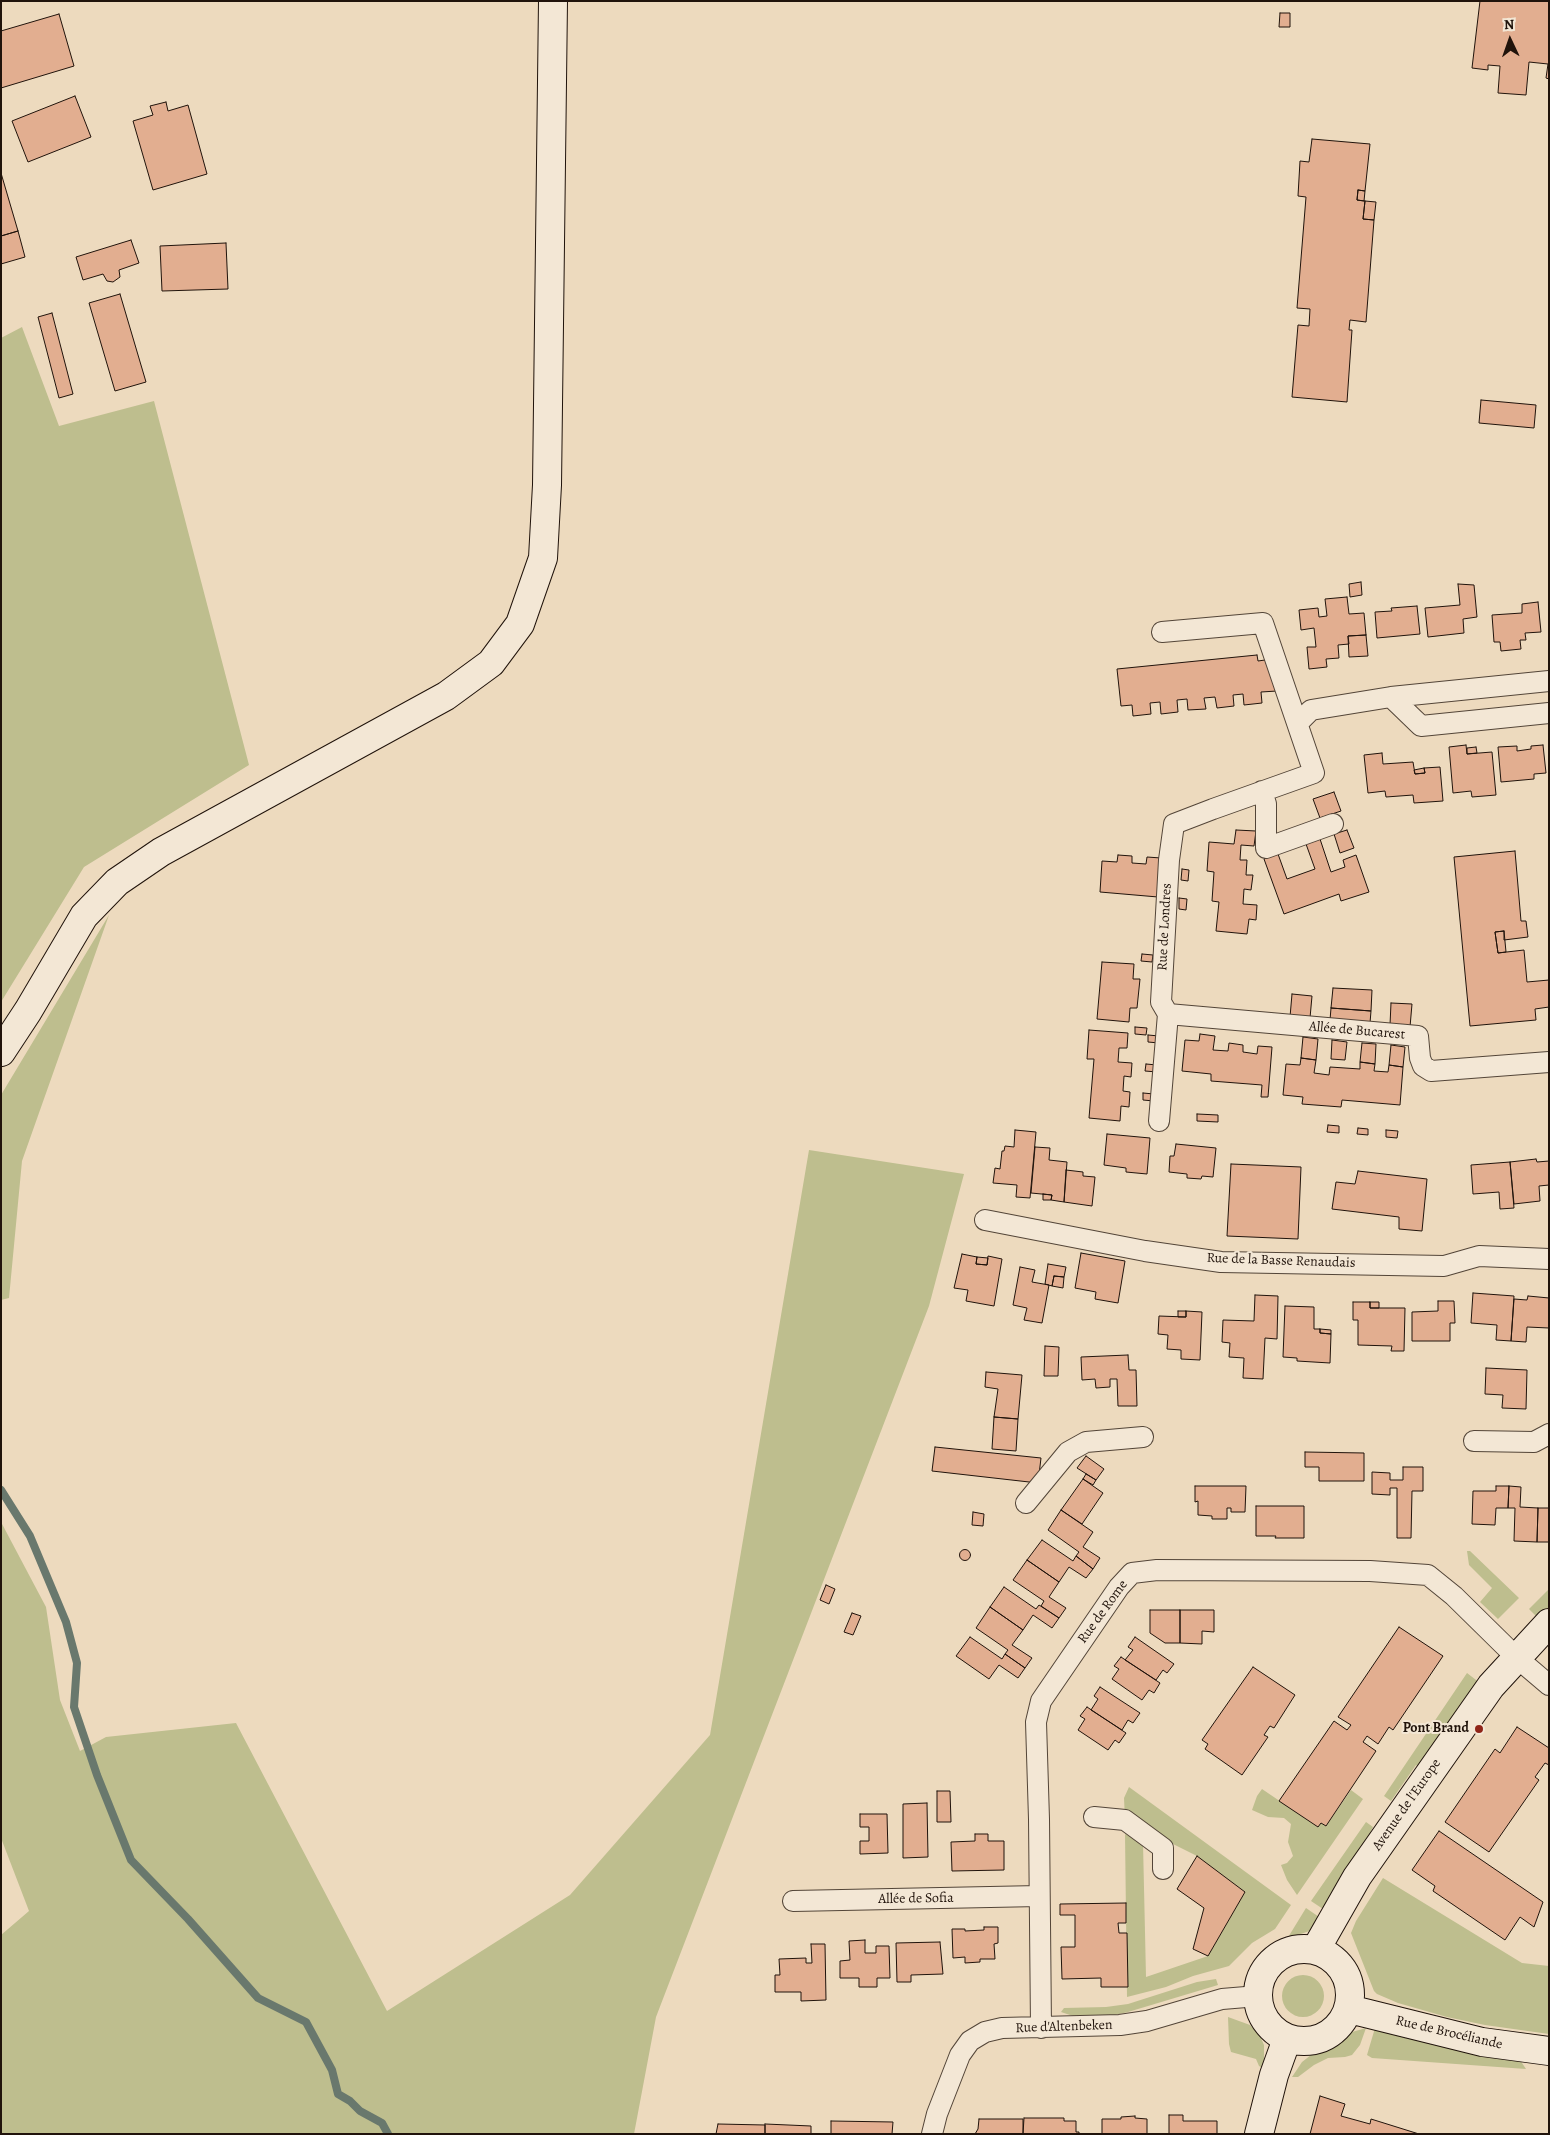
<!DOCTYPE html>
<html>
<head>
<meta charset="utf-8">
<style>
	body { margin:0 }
	#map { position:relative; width:1550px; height:2135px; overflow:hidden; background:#eddabe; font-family:Alegreya,serif }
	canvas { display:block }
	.frame { position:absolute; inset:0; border:2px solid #20130b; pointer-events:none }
	.north { position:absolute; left:1485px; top:15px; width:50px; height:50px; -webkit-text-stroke:4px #f3e7d5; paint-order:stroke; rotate:357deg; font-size:14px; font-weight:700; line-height:20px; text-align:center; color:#20130b }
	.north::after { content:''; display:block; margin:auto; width:18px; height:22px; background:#20130b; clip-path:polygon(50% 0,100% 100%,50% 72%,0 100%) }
</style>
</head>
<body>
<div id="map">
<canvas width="1550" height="2135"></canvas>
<div class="frame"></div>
<div class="north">N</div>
</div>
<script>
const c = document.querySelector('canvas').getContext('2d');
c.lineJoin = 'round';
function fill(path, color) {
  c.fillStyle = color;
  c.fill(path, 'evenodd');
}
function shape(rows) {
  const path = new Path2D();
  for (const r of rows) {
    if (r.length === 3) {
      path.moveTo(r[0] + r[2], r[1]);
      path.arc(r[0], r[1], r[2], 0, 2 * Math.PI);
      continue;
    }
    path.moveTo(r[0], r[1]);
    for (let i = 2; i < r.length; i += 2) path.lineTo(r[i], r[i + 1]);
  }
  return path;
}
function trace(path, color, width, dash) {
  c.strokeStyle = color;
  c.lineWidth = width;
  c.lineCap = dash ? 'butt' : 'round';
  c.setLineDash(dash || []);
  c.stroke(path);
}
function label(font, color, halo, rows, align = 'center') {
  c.font = font + ' Alegreya,serif';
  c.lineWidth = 4;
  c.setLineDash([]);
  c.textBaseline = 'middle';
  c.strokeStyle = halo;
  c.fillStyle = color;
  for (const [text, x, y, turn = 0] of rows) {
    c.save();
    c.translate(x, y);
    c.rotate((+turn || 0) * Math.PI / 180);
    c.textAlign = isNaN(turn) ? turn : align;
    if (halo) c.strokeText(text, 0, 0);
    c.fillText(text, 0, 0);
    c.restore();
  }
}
const green = shape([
	[22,327,59,426,154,401,249,765,84,867,1,1002,1,338],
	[109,915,22,1161,9,1298,1,1300,1,1095],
	[809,1150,964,1174,929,1306,656,2017,634,2134,1,2134,1,1935,29,1911,1,1838,1,1522,46,1607,60,1700,80,1751,106,1737,236,1723,387,2011,570,1895,710,1735],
	[1467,1551,1470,1551,1519,1598,1498,1619,1480,1602,1492,1588,1469,1565],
	[1549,1589,1549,1610,1539,1619,1529,1609],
	[1467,1673,1480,1683,1420,1768,1416,1765,1391,1801,1384,1796],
	[1129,1787,1291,1905,1275,1929,1252,1943,1229,1966,1193,1976,1166,1987,1127,1997,1125,1834,1143,1843,1146,1977,1208,1956,1245,1892,1197,1856,1125,1820,1124,1798],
	[1262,1789,1318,1827,1321,1823,1326,1826,1351,1790,1363,1799,1297,1895,1287,1880,1281,1865,1287,1863,1293,1856,1288,1842,1291,1824,1284,1818,1268,1817,1252,1810,1257,1796],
	[1366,1822,1373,1827,1371,1831,1376,1834,1326,1911,1311,1901],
	[1383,1878,1522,1963,1549,1966,1549,2034,1485,2025,1447,2017,1398,2003,1377,1994,1374,1991,1351,1933,1356,1921],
	[1306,1908,1322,1919,1312,1930,1287,1939],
	[1303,1996,21],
	[1216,1979,1218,1985,1128,2012,1115,2015,1073,2016,1061,2012,1064,2008,1106,2007,1128,2004,1197,1982],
	[1228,2017,1250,2025,1260,2036,1264,2045,1264,2069,1259,2066,1256,2059,1231,2052,1229,2044],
	[1366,2028,1360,2045,1352,2055,1345,2057,1328,2058,1314,2065,1298,2077,1292,2077,1302,2062,1311,2055,1328,2048,1352,2032],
	[1375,2028,1520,2060,1526,2069,1372,2058,1367,2055]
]);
const stream = shape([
	[1,1490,30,1536,66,1622,77,1663,74,1707,97,1775,131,1860,188,1919,258,1998,306,2022,332,2070,338,2094,350,2101,360,2111,382,2123,388,2134]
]);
const building = shape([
	[1480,1,1549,1,1549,79,1546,78,1548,64,1529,62,1526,95,1498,93,1500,66,1488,65,1488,70,1472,68,1480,1],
	[1280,13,1290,13,1290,27,1279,27,1280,13],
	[59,14,74,66,1,88,1,31,59,14],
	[75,96,91,137,28,162,12,121,75,96],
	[166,102,168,111,188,105,207,174,153,190,133,121,153,115,150,106,166,102],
	[1312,139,1370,144,1365,191,1358,190,1357,200,1365,201,1363,219,1374,220,1366,322,1350,320,1349,330,1352,330,1347,402,1292,397,1298,325,1309,326,1310,309,1297,308,1306,197,1298,196,1300,161,1309,162,1312,139],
	[1,173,18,231,1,236,1,173],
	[1358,190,1365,191,1364,201,1357,200,1358,190],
	[1365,201,1376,202,1374,220,1363,219,1365,201],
	[18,231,25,257,1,264,1,236,18,231],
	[131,240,139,263,119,270,120,277,113,282,107,281,103,274,83,280,76,257,131,240],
	[226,243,228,289,162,291,160,246,226,243],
	[120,294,146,382,115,391,89,303,120,294],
	[52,313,73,394,59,398,38,317,52,313],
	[1481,400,1536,405,1534,428,1479,423,1481,400],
	[1361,582,1362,595,1350,597,1349,584,1361,582],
	[1458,584,1474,585,1477,617,1463,619,1464,633,1428,637,1425,608,1460,605,1458,584],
	[1347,597,1349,614,1364,613,1366,635,1348,636,1349,644,1338,645,1339,658,1326,659,1327,667,1309,669,1307,647,1316,647,1314,628,1301,630,1299,610,1318,608,1319,617,1327,616,1325,599,1347,597],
	[1538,602,1541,632,1525,633,1526,640,1520,640,1521,649,1501,651,1500,642,1494,642,1492,615,1522,613,1522,604,1538,602],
	[1417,606,1420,634,1377,638,1375,612,1392,611,1391,608,1417,606],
	[1366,635,1368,656,1349,657,1348,636,1366,635],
	[1257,655,1258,661,1265,660,1277,691,1261,692,1262,703,1244,705,1243,694,1233,695,1234,706,1217,708,1215,697,1204,698,1206,709,1188,710,1187,699,1177,700,1178,712,1161,714,1160,702,1150,703,1151,714,1133,716,1132,705,1121,706,1117,669,1257,655],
	[1466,745,1467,754,1492,752,1496,795,1472,797,1471,791,1453,793,1449,747,1466,745],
	[1543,745,1546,773,1534,774,1534,779,1501,782,1498,747,1517,746,1517,751,1531,749,1531,746,1543,745],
	[1476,747,1477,753,1467,754,1467,748,1476,747],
	[1382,753,1383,764,1413,762,1415,774,1425,773,1424,768,1440,767,1443,801,1414,803,1413,795,1386,797,1385,791,1368,793,1364,755,1382,753],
	[1424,768,1425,773,1415,774,1414,770,1424,768],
	[1334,792,1341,811,1320,818,1313,799,1334,792],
	[1236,830,1256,831,1254,846,1241,845,1240,860,1247,860,1246,875,1253,875,1251,890,1244,889,1243,904,1257,905,1256,920,1249,919,1247,934,1216,931,1219,902,1212,901,1214,872,1207,871,1209,842,1234,844,1236,830],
	[1347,830,1354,848,1340,853,1334,834,1347,830],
	[1320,839,1331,872,1345,867,1343,860,1356,855,1369,892,1341,901,1339,894,1284,914,1264,859,1278,854,1287,879,1315,869,1306,844,1320,839],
	[1515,851,1521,921,1526,921,1528,937,1504,940,1504,931,1495,932,1498,953,1524,950,1527,982,1549,980,1549,1007,1535,1009,1536,1020,1470,1026,1454,857,1515,851],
	[1118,855,1132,856,1132,863,1146,864,1147,857,1161,858,1158,897,1100,892,1102,861,1117,862,1118,855],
	[1182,869,1189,870,1188,881,1181,880,1182,869],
	[1179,898,1187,899,1186,910,1179,909,1179,898],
	[1504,931,1506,952,1498,953,1495,932,1504,931],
	[1142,954,1153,955,1152,962,1141,961,1142,954],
	[1102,962,1134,964,1133,979,1140,979,1137,1008,1130,1008,1129,1022,1097,1019,1102,962],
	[1333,988,1372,990,1371,1011,1331,1008,1333,988],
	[1292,994,1312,996,1310,1018,1290,1017,1292,994],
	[1391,1003,1412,1004,1410,1027,1390,1025,1391,1003],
	[1331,1008,1371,1011,1370,1023,1330,1020,1331,1008],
	[1135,1027,1147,1028,1146,1035,1135,1034,1135,1027],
	[1089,1030,1128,1033,1127,1048,1119,1048,1118,1062,1132,1063,1131,1077,1124,1076,1123,1091,1130,1092,1129,1107,1121,1106,1120,1121,1089,1118,1094,1059,1087,1059,1089,1030],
	[1200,1034,1215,1036,1213,1050,1228,1051,1229,1043,1243,1045,1243,1052,1257,1054,1258,1046,1272,1047,1268,1097,1261,1097,1262,1085,1211,1081,1211,1074,1182,1071,1185,1040,1199,1041,1200,1034],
	[1148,1035,1159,1036,1159,1043,1148,1042,1148,1035],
	[1303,1037,1318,1039,1316,1060,1301,1058,1303,1037],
	[1332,1040,1347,1042,1345,1060,1331,1059,1332,1040],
	[1362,1043,1376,1044,1375,1064,1360,1062,1362,1043],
	[1391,1045,1405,1047,1403,1067,1389,1065,1391,1045],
	[1301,1058,1316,1060,1314,1073,1329,1075,1330,1067,1360,1069,1360,1062,1375,1064,1374,1071,1388,1072,1389,1065,1403,1067,1400,1105,1342,1100,1341,1107,1302,1104,1303,1097,1283,1095,1286,1064,1300,1065,1301,1058],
	[1146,1064,1157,1065,1157,1072,1145,1071,1146,1064],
	[1143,1093,1154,1094,1154,1101,1143,1100,1143,1093],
	[1197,1114,1218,1115,1218,1122,1197,1121,1197,1114],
	[1328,1125,1339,1126,1339,1133,1327,1132,1328,1125],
	[1358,1128,1368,1129,1368,1135,1357,1134,1358,1128],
	[1015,1130,1036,1132,1030,1198,1016,1197,1017,1185,993,1183,995,1168,1000,1169,1002,1151,1004,1151,1005,1146,1014,1147,1015,1130],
	[1386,1130,1398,1131,1397,1138,1386,1137,1386,1130],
	[1107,1134,1150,1138,1147,1174,1126,1172,1126,1168,1104,1165,1107,1134],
	[1176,1144,1216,1148,1213,1177,1202,1176,1201,1179,1187,1178,1187,1174,1169,1172,1170,1156,1174,1156,1176,1144],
	[1035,1147,1050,1148,1049,1160,1067,1162,1064,1202,1051,1200,1052,1195,1031,1193,1035,1147],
	[1536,1159,1537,1162,1549,1161,1549,1185,1539,1186,1540,1201,1514,1204,1510,1162,1536,1159],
	[1510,1162,1514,1208,1500,1209,1499,1192,1473,1194,1471,1165,1510,1162],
	[1231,1164,1301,1167,1298,1239,1227,1236,1231,1164],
	[1066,1170,1083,1172,1083,1176,1095,1177,1092,1206,1064,1202,1066,1170],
	[1358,1171,1427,1179,1422,1231,1399,1229,1399,1217,1332,1209,1336,1182,1355,1184,1358,1171],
	[1043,1194,1052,1195,1051,1200,1043,1200,1043,1194],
	[1081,1253,1125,1261,1118,1303,1095,1299,1096,1292,1075,1288,1081,1253],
	[962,1254,977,1257,976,1264,987,1265,988,1256,1002,1259,994,1306,966,1301,968,1290,954,1288,962,1254],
	[977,1257,988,1258,987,1265,976,1264,977,1257],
	[1048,1264,1066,1267,1064,1277,1054,1276,1052,1286,1045,1284,1048,1264],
	[1020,1267,1035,1270,1032,1282,1049,1285,1042,1323,1024,1320,1027,1308,1013,1305,1020,1267],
	[1054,1276,1064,1277,1063,1288,1052,1286,1054,1276],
	[1473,1293,1514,1296,1511,1341,1496,1340,1497,1325,1471,1323,1473,1293],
	[1255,1295,1278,1296,1277,1339,1265,1338,1263,1379,1243,1378,1244,1358,1229,1357,1230,1343,1222,1342,1223,1320,1254,1321,1255,1295],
	[1528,1296,1549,1298,1549,1328,1527,1327,1526,1342,1511,1341,1514,1299,1527,1300,1528,1296],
	[1438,1301,1454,1301,1455,1323,1450,1323,1450,1341,1412,1341,1412,1312,1438,1311,1438,1301],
	[1353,1302,1370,1302,1370,1308,1405,1308,1404,1351,1391,1351,1392,1346,1358,1345,1358,1320,1353,1320,1353,1302],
	[1370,1302,1379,1302,1379,1308,1370,1308,1370,1302],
	[1285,1306,1314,1307,1314,1329,1320,1329,1320,1333,1331,1334,1330,1363,1297,1361,1297,1358,1283,1357,1285,1306],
	[1178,1311,1186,1311,1186,1317,1178,1317,1178,1311],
	[1186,1311,1202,1312,1200,1360,1181,1359,1181,1350,1167,1349,1168,1335,1158,1334,1159,1316,1186,1317,1186,1311],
	[1320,1329,1331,1330,1331,1334,1320,1333,1320,1329],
	[1045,1346,1059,1347,1058,1376,1044,1376,1045,1346],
	[1128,1355,1129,1370,1136,1370,1137,1406,1118,1406,1117,1379,1110,1379,1110,1387,1096,1388,1095,1379,1082,1380,1081,1357,1128,1355],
	[1486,1368,1527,1370,1526,1409,1502,1408,1503,1395,1485,1394,1486,1368],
	[986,1372,1022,1375,1018,1419,994,1417,998,1389,985,1387,986,1372],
	[994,1417,1018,1419,1016,1451,992,1449,994,1417],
	[935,1447,1041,1458,1038,1483,932,1471,935,1447],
	[1305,1452,1364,1453,1364,1481,1319,1481,1319,1467,1305,1467,1305,1452],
	[1086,1456,1104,1469,1096,1480,1077,1468,1086,1456],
	[1403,1467,1423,1467,1423,1491,1412,1491,1411,1538,1397,1538,1397,1488,1390,1488,1390,1495,1372,1494,1372,1472,1390,1473,1390,1480,1403,1480,1403,1467],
	[1086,1474,1096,1480,1093,1485,1083,1479,1086,1474],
	[1083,1479,1103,1493,1082,1524,1061,1510,1083,1479],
	[1195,1486,1246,1486,1245,1512,1231,1512,1231,1508,1227,1508,1227,1519,1212,1519,1212,1516,1198,1515,1198,1501,1195,1502,1195,1486],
	[1496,1486,1509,1486,1508,1508,1496,1508,1495,1525,1472,1524,1473,1491,1496,1491,1496,1486],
	[1509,1486,1521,1487,1520,1507,1538,1508,1537,1542,1514,1541,1515,1508,1508,1508,1509,1486],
	[1256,1506,1304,1506,1304,1538,1275,1538,1276,1536,1256,1536,1256,1506],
	[1538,1508,1549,1508,1549,1542,1537,1542,1538,1508],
	[1061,1510,1093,1532,1083,1547,1100,1558,1093,1569,1076,1556,1079,1552,1048,1530,1061,1510],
	[973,1512,984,1514,983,1526,972,1525,973,1512],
	[1042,1540,1073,1561,1076,1556,1093,1569,1086,1578,1069,1567,1059,1582,1027,1560,1042,1540],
	[965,1555,5.5],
	[1027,1560,1059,1582,1049,1597,1066,1608,1059,1618,1041,1606,1044,1601,1013,1580,1027,1560],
	[826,1585,835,1589,829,1604,820,1600,826,1585],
	[1004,1587,1036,1609,1039,1605,1059,1618,1052,1628,1033,1615,1023,1630,990,1607,1004,1587],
	[990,1607,1023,1630,1012,1645,1032,1658,1025,1668,1005,1654,1008,1650,976,1628,990,1607],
	[1150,1610,1180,1610,1180,1643,1165,1643,1150,1633,1150,1610],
	[1180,1610,1214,1610,1214,1632,1202,1631,1202,1644,1180,1643,1180,1610],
	[852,1613,861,1616,853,1635,844,1632,852,1613],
	[1399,1627,1443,1656,1393,1730,1389,1727,1378,1744,1367,1736,1363,1742,1376,1751,1326,1826,1321,1823,1318,1827,1279,1801,1334,1721,1347,1730,1351,1725,1338,1717,1399,1627],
	[970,1637,1002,1659,1005,1654,1025,1668,1018,1678,999,1665,989,1679,956,1656,970,1637],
	[1135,1637,1174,1664,1167,1673,1163,1670,1156,1680,1125,1660,1133,1650,1128,1647,1135,1637],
	[1121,1657,1160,1683,1154,1693,1149,1690,1142,1700,1112,1679,1119,1669,1114,1666,1121,1657],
	[1253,1667,1295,1695,1274,1728,1270,1726,1264,1735,1268,1737,1242,1775,1205,1749,1208,1744,1202,1740,1253,1667],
	[1100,1687,1140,1713,1133,1723,1128,1720,1122,1730,1091,1710,1098,1699,1094,1696,1100,1687],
	[1087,1707,1126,1733,1119,1743,1115,1740,1108,1750,1078,1730,1085,1719,1080,1716,1087,1707],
	[1517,1727,1549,1748,1549,1765,1545,1763,1535,1777,1539,1780,1489,1852,1445,1822,1495,1749,1500,1753,1517,1727],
	[937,1791,950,1791,951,1822,937,1822,937,1791],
	[927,1803,928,1857,903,1858,903,1804,927,1803],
	[860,1814,887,1814,888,1853,860,1854,860,1841,869,1841,869,1827,860,1827,860,1814],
	[1439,1831,1543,1902,1534,1927,1520,1917,1505,1940,1433,1891,1435,1886,1412,1870,1439,1831],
	[975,1834,988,1834,988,1841,1004,1841,1004,1870,952,1871,951,1842,975,1841,975,1834],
	[1197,1856,1245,1892,1208,1956,1193,1949,1204,1908,1177,1889,1197,1856],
	[1126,1903,1126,1923,1118,1923,1119,1933,1127,1933,1128,1987,1101,1987,1101,1978,1062,1979,1061,1947,1075,1947,1075,1915,1060,1915,1060,1904,1126,1903],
	[984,1927,998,1927,998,1943,994,1944,995,1959,980,1959,980,1962,965,1963,965,1957,953,1958,952,1929,965,1929,965,1931,984,1930,984,1927],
	[865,1940,865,1953,876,1953,876,1946,889,1946,890,1978,877,1978,877,1987,859,1987,859,1978,840,1978,840,1961,850,1960,849,1941,865,1940],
	[940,1942,943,1974,911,1975,911,1982,897,1982,896,1943,940,1942],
	[811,1944,825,1944,826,2000,801,2001,801,1992,775,1992,775,1975,780,1975,779,1959,806,1958,806,1963,812,1963,811,1944],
	[1320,2096,1345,2104,1341,2116,1370,2124,1371,2119,1419,2134,1310,2134,1320,2096],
	[1169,2115,1183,2115,1183,2121,1217,2121,1217,2134,1169,2134,1169,2115],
	[1135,2116,1135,2118,1147,2119,1147,2134,1102,2134,1102,2119,1121,2119,1121,2117,1135,2116],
	[1024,2118,1064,2118,1064,2121,1076,2121,1076,2132,1079,2132,1079,2134,1023,2134,1024,2118],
	[979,2119,1023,2119,1023,2134,975,2134,978,2129,979,2119],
	[831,2121,893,2122,892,2134,831,2134,831,2121],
	[718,2124,765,2125,765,2134,716,2134,718,2124],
	[765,2124,811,2126,811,2134,765,2134,765,2124]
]);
const street = shape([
	[1391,697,1421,726,1549,713],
	[1298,723,1311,710,1391,697,1549,681],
	[1262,791,1266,804,1266,848,1333,824],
	[1168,1014,1418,1036,1420,1058,1423,1066,1431,1071,1549,1062],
	[1159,1121,1168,1014,1161,1002,1169,860,1174,824,1213,809,1314,773,1263,623,1162,632],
	[985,1220,1145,1251,1221,1262,1444,1266,1479,1256,1549,1259],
	[1474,1441,1534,1442,1549,1434],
	[1026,1503,1068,1452,1086,1442,1143,1437],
	[1094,1817,1125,1820,1163,1848,1163,1869],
	[793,1901,1039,1896],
	[1041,2028,1039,1819,1036,1722,1041,1701,1119,1587,1132,1573,1157,1570,1370,1571,1428,1575,1454,1596,1516,1657,1549,1685],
	[932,2134,937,2114,960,2055,970,2041,985,2032,1002,2028,1120,2025,1147,2021,1222,1999,1258,1996]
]);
const secondary = shape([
	[1,1052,28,1011,84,916,117,882,161,852,446,696,491,663,520,624,543,558,547,485,553,1],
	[1304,1995,46],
	[1316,1949,1357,1877,1491,1686,1549,1623],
	[1349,2009,1482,2042,1549,2051],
	[1259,2134,1274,2075,1287,2039]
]);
const markers = [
	[1479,1729,5,"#8f2418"]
];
const streetNames = [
	["Rue de Londres",1165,927,-87],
	["Allée de Bucarest",1357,1031,5],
	["Rue de la Basse Renaudais",1281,1261,2],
	["Rue de Rome",1103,1612,-54],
	["Avenue de l'Europe",1407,1805,-55],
	["Allée de Sofia",916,1899,-1],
	["Rue d'Altenbeken",1064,2027,-2],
	["Rue de Brocéliande",1449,2033,13]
];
const poiNames = [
	["Pont Brand",1469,1729]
];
fill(green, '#bebe8e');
trace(stream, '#69786d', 8);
fill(building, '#e2ae90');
trace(building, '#20130b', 1);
trace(street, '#534538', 22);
trace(secondary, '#20130b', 30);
trace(street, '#f3e7d5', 20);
trace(secondary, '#f3e7d5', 28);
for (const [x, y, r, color] of markers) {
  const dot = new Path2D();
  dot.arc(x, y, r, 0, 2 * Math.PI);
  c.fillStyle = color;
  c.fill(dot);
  trace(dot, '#f3e7d5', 2);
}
label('14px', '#20130b', '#f3e7d5', streetNames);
label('bold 14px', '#20130b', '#f3e7d5', poiNames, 'right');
</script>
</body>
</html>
